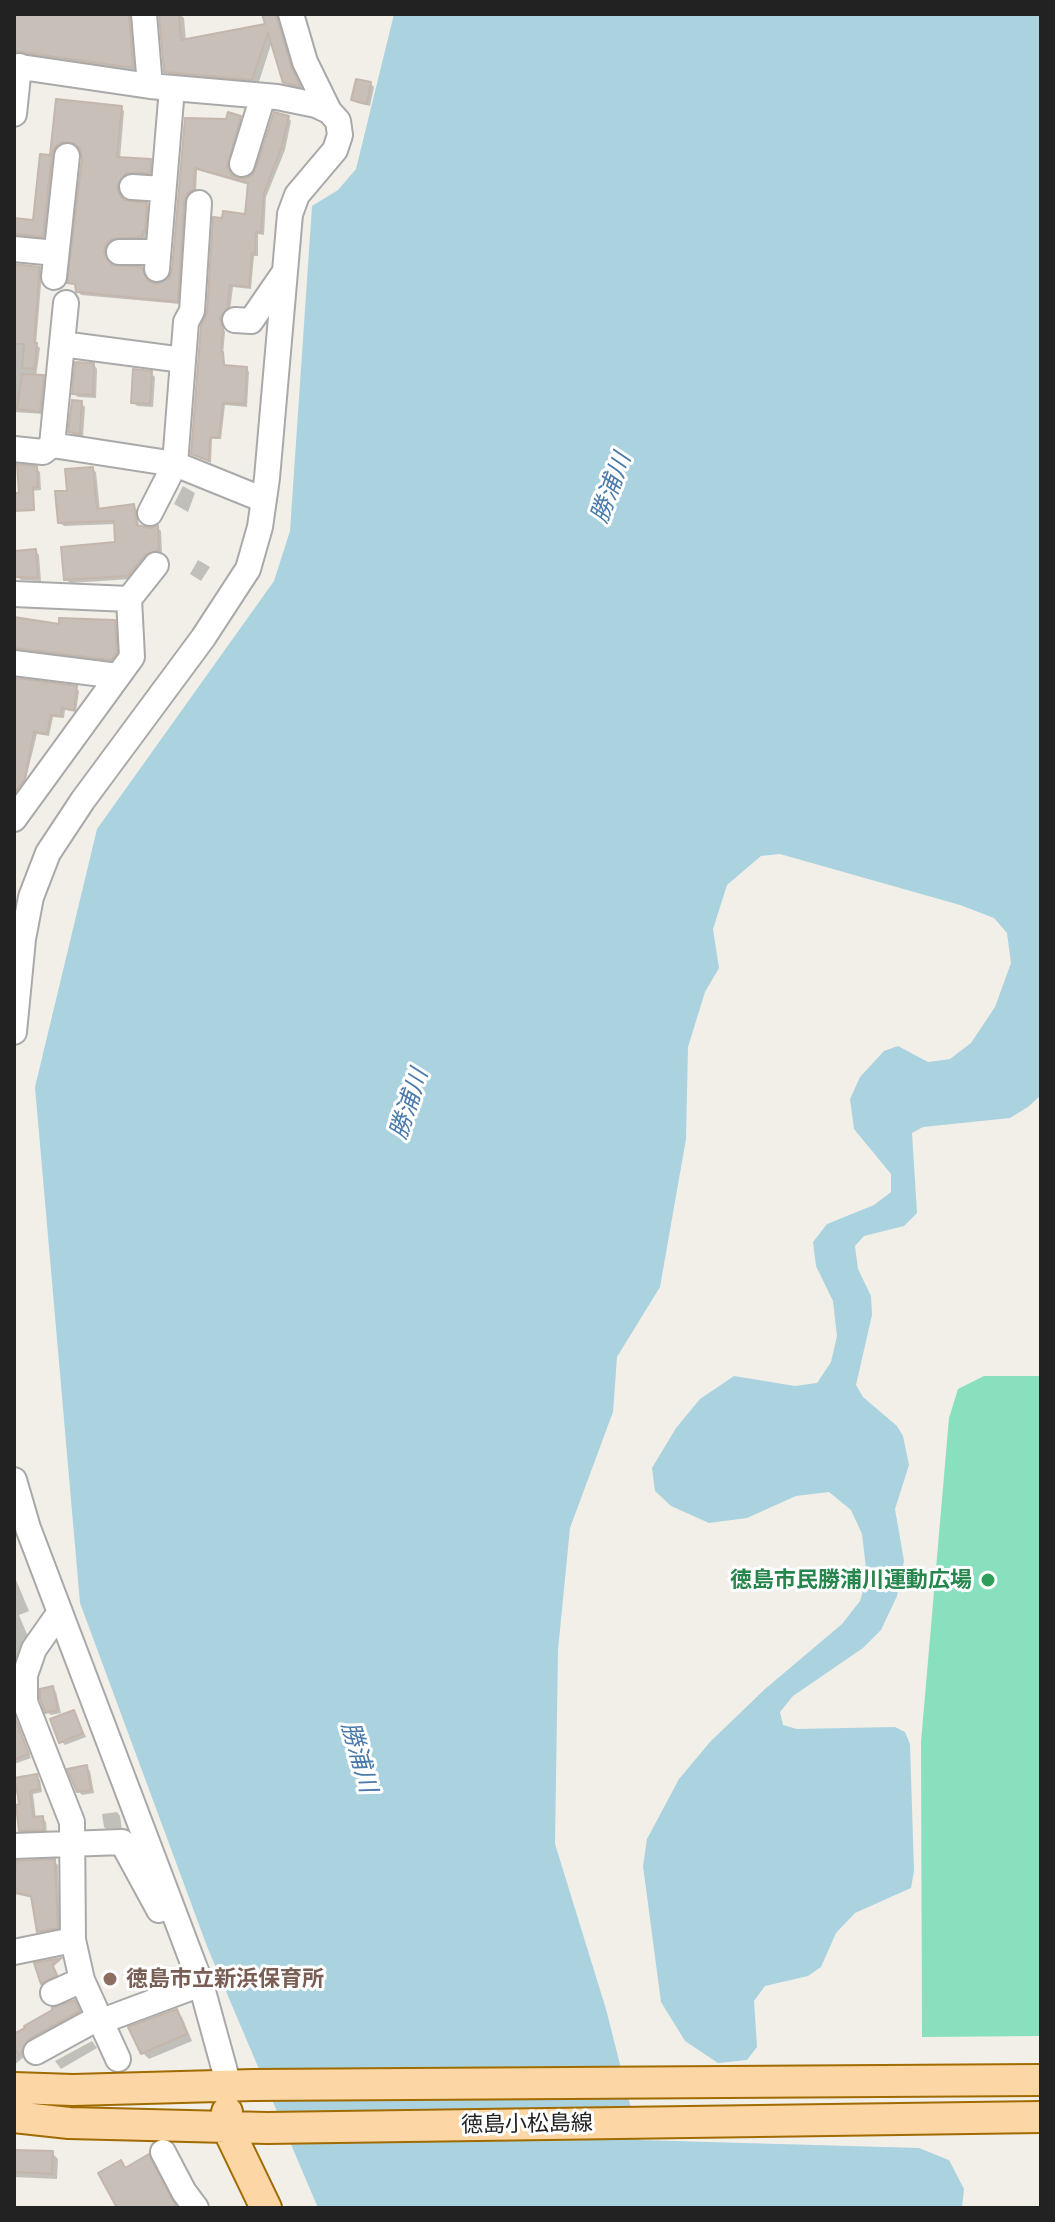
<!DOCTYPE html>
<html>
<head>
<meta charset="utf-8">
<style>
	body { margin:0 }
	#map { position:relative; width:1055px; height:2222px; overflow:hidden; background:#f2efe9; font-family:"Golos Text",sans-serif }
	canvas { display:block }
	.frame { position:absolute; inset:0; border:16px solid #222; pointer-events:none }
</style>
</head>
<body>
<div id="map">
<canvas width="1055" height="2222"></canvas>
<div class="frame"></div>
</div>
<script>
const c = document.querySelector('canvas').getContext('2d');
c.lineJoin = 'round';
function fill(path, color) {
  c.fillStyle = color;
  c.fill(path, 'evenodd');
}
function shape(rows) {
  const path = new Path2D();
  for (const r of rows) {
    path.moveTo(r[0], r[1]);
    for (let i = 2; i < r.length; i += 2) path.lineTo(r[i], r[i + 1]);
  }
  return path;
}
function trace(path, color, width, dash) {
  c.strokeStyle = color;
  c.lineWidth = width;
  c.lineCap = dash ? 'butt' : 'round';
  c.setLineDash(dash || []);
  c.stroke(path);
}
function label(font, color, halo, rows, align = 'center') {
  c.font = font + ' "Golos Text","Noto Sans JP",sans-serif';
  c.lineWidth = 6;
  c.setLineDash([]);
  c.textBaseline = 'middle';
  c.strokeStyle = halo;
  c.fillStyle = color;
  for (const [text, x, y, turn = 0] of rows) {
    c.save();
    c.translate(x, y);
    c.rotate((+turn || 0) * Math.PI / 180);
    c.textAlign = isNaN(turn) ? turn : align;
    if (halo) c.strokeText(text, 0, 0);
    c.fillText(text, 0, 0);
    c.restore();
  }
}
const pitch = shape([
	[984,1376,1041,1376,1041,2036,922,2037,921,1742,949,1418,958,1389]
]);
const water = shape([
	[394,14,1041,14,1041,1095,1028,1107,1010,1118,923,1127,912,1133,917,1213,904,1226,864,1236,855,1246,858,1269,871,1296,872,1315,856,1385,863,1397,897,1426,903,1436,909,1465,895,1509,904,1561,897,1596,881,1630,863,1648,793,1696,780,1712,783,1725,797,1729,895,1727,905,1732,910,1744,914,1871,911,1888,855,1913,836,1933,821,1967,808,1976,765,1986,754,2001,757,2047,747,2060,718,2063,685,2041,661,2002,643,1866,647,1839,679,1779,710,1742,765,1689,842,1624,860,1601,867,1577,862,1534,851,1510,829,1492,796,1496,747,1518,709,1523,671,1506,655,1491,652,1468,676,1428,700,1399,734,1376,795,1386,817,1383,831,1362,837,1336,833,1301,816,1266,813,1242,827,1224,874,1205,891,1192,891,1174,854,1129,850,1099,860,1077,884,1051,898,1046,928,1062,950,1059,971,1043,995,1007,1011,963,1007,933,994,918,960,905,780,854,761,856,727,885,713,929,719,968,705,992,688,1047,686,1139,660,1287,617,1357,613,1412,570,1528,558,1650,555,1844,606,2009,639,2140,919,2148,949,2160,964,2189,962,2208,318,2208,208,1949,80,1603,35,1087,97,829,274,581,290,531,312,206,338,190,356,169]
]);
const shadow = shape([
	[14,14,129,14,132,17,137,71,27,55,14,56],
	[161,14,180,14,184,18,186,41,268,25,264,14,283,14,282,25,296,74,304,91,290,88,284,82,272,41,258,85,172,77,166,71],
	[370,83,374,87,370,106,357,103,353,100],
	[58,101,121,108,124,111,120,159,150,161,153,164,152,175,129,176,119,189,121,200,146,205,150,208,148,234,145,239,116,241,108,249,106,258,113,267,141,269,149,283,157,286,170,280,174,271,186,120,227,121,240,118,243,121,229,171,233,177,245,181,253,177,288,118,291,121,285,150,266,197,264,235,258,234,258,256,254,256,251,289,233,287,230,311,222,322,225,332,223,355,226,368,246,368,249,372,247,407,225,405,221,439,212,439,211,463,193,453,203,327,247,216,249,185,197,170,196,192,190,197,186,206,180,304,81,295,77,286,69,282,83,150,80,146,72,143,57,151,46,239,14,237,14,220,35,222,51,157],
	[14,265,39,268,42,272,36,345,40,348,36,377,46,380,43,414,14,412],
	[94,365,97,369,96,398,78,397,74,394],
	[151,373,155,377,153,407,137,406,133,402],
	[81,403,85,407,83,437,74,435,70,432],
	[36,468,40,472,41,490,30,491],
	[92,469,96,472,100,511,133,506,137,510,139,528,150,530,158,528,161,531,162,554,148,558,132,579,70,583,66,579,117,544,116,524,64,526,60,523,69,493],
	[183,486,195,493,188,512,174,504],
	[36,551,39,555,41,581,21,580,17,576],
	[198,560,210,567,201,581,190,574],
	[14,619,61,626,114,622,118,626,119,656,115,662,14,652],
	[14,679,76,688,79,691,76,712,65,710,64,718,53,717,49,736,37,734,24,786,14,784],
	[14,1575,29,1611,19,1615,29,1639,20,1661,16,1662,14,1660],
	[52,1688,56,1692,61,1713,51,1715,47,1712],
	[74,1712,86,1737,65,1745,61,1741],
	[14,1715,31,1758,14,1764],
	[86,1768,90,1771,94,1793,82,1795,78,1791],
	[36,1776,40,1780,42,1792,33,1794,36,1819,42,1818,46,1822,47,1833,24,1834,21,1830,15,1780],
	[117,1812,120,1816,122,1830,108,1831,104,1827,102,1814],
	[54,1862,58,1865,60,1931,42,1934,39,1931,33,1898,14,1894,14,1870],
	[61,1960,53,1967,58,1978,45,1986,36,1965],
	[77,2005,81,2015,25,2048,24,2057,14,2065,14,2033,55,2011],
	[176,2011,182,2017,192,2041,149,2059,143,2053],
	[92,2041,97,2048,61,2069,55,2061],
	[14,2152,52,2153,58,2159,57,2179,14,2177]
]);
const building = shape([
	[14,14,129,14,133,68,14,51,14,14],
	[159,14,179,14,181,40,265,24,262,14,276,14,291,66,300,86,283,83,268,33,252,80,164,72,159,14],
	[356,79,371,82,367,104,351,100,356,79],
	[56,99,122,106,117,157,151,159,150,173,126,173,117,185,119,194,124,200,147,203,145,232,143,231,142,237,112,239,106,245,104,253,112,265,142,267,148,281,157,284,169,278,172,270,185,118,226,119,228,112,241,116,227,167,232,175,245,179,252,175,256,168,274,112,289,116,282,146,264,193,261,233,256,232,255,254,252,253,249,287,230,285,228,307,220,318,223,328,221,352,223,352,224,365,247,367,245,404,223,403,219,437,210,437,209,461,191,454,201,326,207,312,213,217,222,218,223,211,245,214,248,183,195,168,194,189,187,194,184,202,178,302,76,292,75,284,67,283,82,158,80,149,75,144,62,142,55,147,52,154,43,237,14,234,14,218,33,220,40,154,50,155,56,99],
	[14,264,40,267,34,343,37,343,35,369,22,368,24,344,14,344,14,264],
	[75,362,94,363,93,395,72,394,75,362],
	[133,369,152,371,150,404,131,403,133,369],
	[22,374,44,375,40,412,17,409,22,374],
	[72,400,82,401,80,434,68,432,72,400],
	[17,464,37,466,38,487,33,487,34,510,14,511,14,493,19,493,17,464],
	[93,467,97,509,134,504,137,525,150,528,158,525,159,550,145,555,128,576,64,580,61,547,115,542,114,521,58,523,55,491,67,491,65,469,93,467],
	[36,549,38,578,15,577,15,551,36,549],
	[14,617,59,624,59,618,115,620,117,652,111,660,14,648,14,617],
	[16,678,77,686,74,710,62,708,61,716,51,715,47,734,34,732,25,779,14,794,14,690,16,678],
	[53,1686,58,1710,45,1713,40,1699,40,1689,53,1686],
	[74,1710,83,1733,59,1743,50,1719,74,1710],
	[14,1715,29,1754,14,1760,14,1715],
	[87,1765,91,1790,77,1792,67,1769,87,1765],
	[37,1774,40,1789,30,1791,33,1817,43,1816,44,1830,19,1831,16,1805,20,1804,14,1778,37,1774],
	[55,1859,58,1928,37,1932,31,1896,14,1892,16,1861,55,1859],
	[62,1958,52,1964,57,1975,41,1984,34,1963,62,1958],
	[75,2000,80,2011,29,2039,19,2056,14,2047,14,2034,25,2028,24,2026,52,2010,52,2008,75,2000],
	[177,2009,187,2034,141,2054,128,2027,177,2009],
	[14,2150,53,2151,52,2174,14,2172,14,2150],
	[149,2154,177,2208,117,2208,98,2173,121,2160,125,2168,149,2154]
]);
const minor = shape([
	[144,14,150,86],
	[291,14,305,62,329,111],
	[14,66,150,86,277,97,316,105,329,111,338,121,340,135,335,150,297,195,290,214,267,478,260,527,248,569,203,638,83,800,48,853,31,897,23,939,14,1032],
	[14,114,19,66],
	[242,164,263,96],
	[132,187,163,189],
	[14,249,56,253],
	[119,252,158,252],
	[157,269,172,88],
	[54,277,67,156],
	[66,303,52,445,175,464,264,500],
	[235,320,251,321,284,273],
	[62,344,183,360],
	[14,449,43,452,52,445],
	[150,513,175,464,186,322,192,311,199,203],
	[14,594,129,599,132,657,14,819],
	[129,599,156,565],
	[14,663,118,676],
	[14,1480,28,1528,201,1984,229,2086],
	[60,1612,34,1649,25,1675,25,1702,72,1822,73,1940,82,1980,118,2059],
	[14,1846,122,1842,159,1910],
	[14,1952,73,1940],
	[53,1993,82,1980],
	[102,2021,201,1984],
	[36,2052,100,2017],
	[163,2152,184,2192,196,2208]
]);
const major = shape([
	[14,2088,73,2090,253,2085,1041,2080],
	[227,2112,227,2127,266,2208],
	[14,2117,69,2123,267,2128,1041,2117]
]);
const markers = [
	[988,1580,8,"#2e9e5b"],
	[110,1979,8,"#8d6e63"]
];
const leisureNames = [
	["徳島市民勝浦川運動広場",972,1580]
];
const educationNames = [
	["徳島市立新浜保育所",126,1979]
];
const streetNames = [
	["徳島小松島線",527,2124,-1]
];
const waterNames = [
	["勝浦川",611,488,-70],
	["勝浦川",409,1104,-72],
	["勝浦川",359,1757,74]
];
fill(pitch, '#88e0be');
fill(water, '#aad3df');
fill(shadow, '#0003');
fill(building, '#c7bfb8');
trace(building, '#c4b6ab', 2);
trace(minor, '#a9a9a9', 28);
trace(major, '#a06b00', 34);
trace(minor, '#fff', 24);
trace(major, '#fcd6a4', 30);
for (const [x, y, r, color] of markers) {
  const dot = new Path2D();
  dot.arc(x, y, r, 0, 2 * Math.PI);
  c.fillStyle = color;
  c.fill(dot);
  trace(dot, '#fff', 3);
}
label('bold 22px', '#27864d', '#fff', leisureNames, 'right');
label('bold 22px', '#785e54', '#fff', educationNames, 'left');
label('22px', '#222', '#fff', streetNames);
label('italic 24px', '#4a7aab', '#fff', waterNames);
</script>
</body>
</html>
